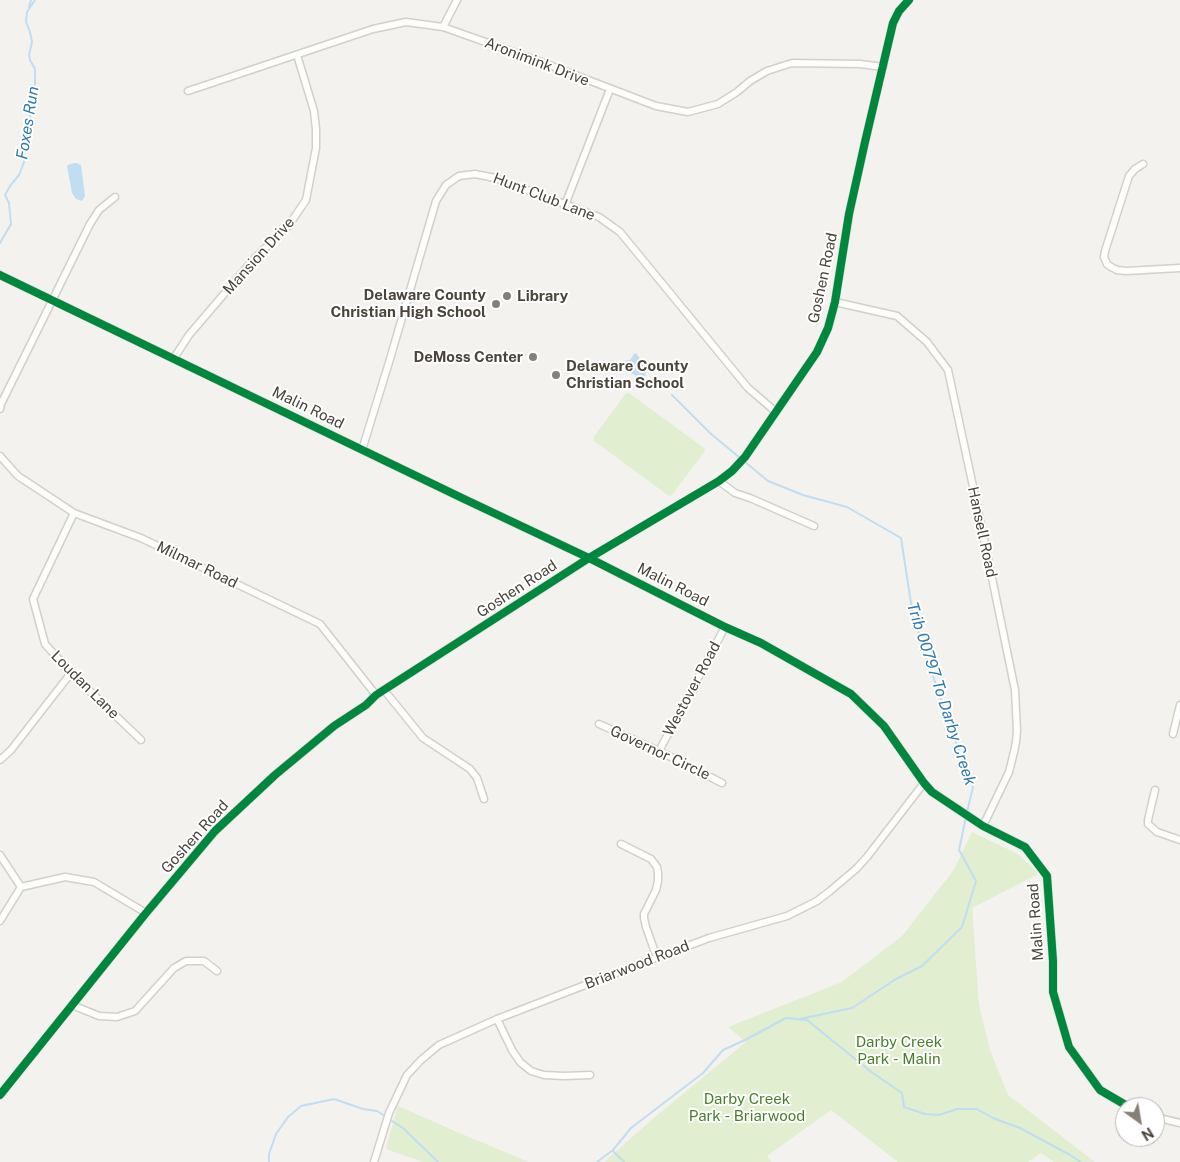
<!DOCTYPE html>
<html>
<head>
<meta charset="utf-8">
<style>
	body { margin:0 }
	#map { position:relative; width:1180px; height:1162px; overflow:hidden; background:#f4f2ee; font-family:"Public Sans",sans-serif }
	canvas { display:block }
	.north { position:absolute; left:1115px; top:1097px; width:50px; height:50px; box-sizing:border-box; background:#fff; border:1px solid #b7b4b0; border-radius:50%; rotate:148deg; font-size:14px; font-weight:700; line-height:20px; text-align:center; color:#4b4439 }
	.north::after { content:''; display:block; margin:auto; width:18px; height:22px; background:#868178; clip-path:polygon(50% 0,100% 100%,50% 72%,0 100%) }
</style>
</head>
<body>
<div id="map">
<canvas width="1180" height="1162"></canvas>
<div class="north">N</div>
</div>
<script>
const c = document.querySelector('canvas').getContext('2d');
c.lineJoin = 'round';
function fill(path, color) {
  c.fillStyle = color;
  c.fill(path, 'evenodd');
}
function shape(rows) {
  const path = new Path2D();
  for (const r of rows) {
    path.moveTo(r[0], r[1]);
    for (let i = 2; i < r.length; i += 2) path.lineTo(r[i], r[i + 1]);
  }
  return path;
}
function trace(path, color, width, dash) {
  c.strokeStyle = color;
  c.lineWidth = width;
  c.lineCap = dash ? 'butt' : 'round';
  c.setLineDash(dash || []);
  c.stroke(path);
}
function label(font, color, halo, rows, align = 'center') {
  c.font = font + ' "Public Sans",sans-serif';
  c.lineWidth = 4;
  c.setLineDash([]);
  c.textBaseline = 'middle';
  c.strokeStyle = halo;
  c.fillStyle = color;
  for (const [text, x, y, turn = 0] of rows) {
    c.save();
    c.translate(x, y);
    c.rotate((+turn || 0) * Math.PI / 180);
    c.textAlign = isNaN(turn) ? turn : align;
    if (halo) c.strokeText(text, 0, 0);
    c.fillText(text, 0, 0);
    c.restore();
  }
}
const green = shape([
	[629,393,704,448,705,451,671,496,669,496,594,441,593,438,626,393],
	[972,832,1016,853,1030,865,1038,874,972,908,979,1005,990,1050,1008,1095,1095,1162,1054,1162,1041,1153,1028,1162,898,1162,831,1110,767,1156,771,1162,604,1162,656,1116,746,1042,728,1027,842,982,902,936,953,871],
	[398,1106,457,1132,529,1162,423,1162,386,1149]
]);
const water = shape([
	[76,163,81,165,85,196,82,201,76,199,72,193,67,166,70,164],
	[636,353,645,366,646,372,645,377,642,379,624,369,621,364,623,361,630,360,634,354]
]);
const stream = shape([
	[29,7,31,0],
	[0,243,11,224,9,203,5,195,10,186,19,175,24,162,26,137,35,91,35,69,30,60,29,55,32,42,30,32,26,22,27,12,35,0],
	[672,395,710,433,740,458],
	[744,461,768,481,803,495,847,507,901,538,913,616,948,721,973,787,967,812],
	[800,1019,852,1008,896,979,922,966,962,927,976,881,959,850,966,817],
	[389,1119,403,1128,438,1162],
	[613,1151,624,1162],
	[269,1162,269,1154,276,1134,288,1117,301,1106,334,1099,363,1109,377,1111,385,1116],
	[597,1162,613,1150,631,1128,703,1073,723,1050,745,1040,786,1018,807,1020,870,1071,902,1093,904,1107,925,1114,939,1115,957,1109,977,1109,993,1118,1020,1128,1070,1155,1081,1162]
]);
const minor = shape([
	[443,27,457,0],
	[188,91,373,29,406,22,443,27,536,60,656,106,688,112,718,104,737,92,750,81,767,71,792,63,860,64,883,67],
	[1143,164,1135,169,1129,176,1105,251,1104,257,1107,264,1111,267,1117,270,1126,271,1180,268],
	[565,205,610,89],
	[0,275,462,498,589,558,725,627,761,643,851,694,884,726,924,783,932,792,983,826,1025,847,1047,876,1053,961,1053,992,1069,1047,1100,1090,1129,1107],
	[835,302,897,316,927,342,948,370,977,505,1015,690,1017,731,1016,742,1014,752,1009,772,983,826],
	[174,358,189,335,254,259,289,225,306,200,316,148,316,129,314,111,297,55],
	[0,409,1,404,90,224,99,210,115,197],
	[362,450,390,359,436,201,446,185,459,176,475,174,495,178,599,217,620,232,748,388,776,412],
	[0,456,18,476,74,513,141,538,320,624,376,695],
	[719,481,735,493,750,498,814,526],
	[74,513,33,599,45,644,71,673,141,740],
	[384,690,423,738,470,769,477,778,484,799],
	[599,724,659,751,722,783],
	[1173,734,1180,705],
	[659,751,725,627],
	[0,760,11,750,71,673],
	[1155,790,1148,820,1148,824,1157,832,1180,840],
	[621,844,651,859,657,867,658,873,658,881,656,890,644,914,644,918,646,927,657,958],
	[0,855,21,887],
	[0,921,21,887,65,877,94,882,146,913],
	[72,1005,99,1016,117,1017,135,1011,174,968,186,961,204,961,217,971],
	[497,1019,512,1050,520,1062,531,1071,544,1075,564,1076,590,1075],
	[0,1095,146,913,215,831,275,775,334,726,366,705,376,695,589,558,719,481,732,471,745,457,817,352,828,328,835,302,849,214,865,142,893,23,899,11,909,0],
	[1155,1117,1180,1123],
	[374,1162,389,1113,407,1075,421,1060,439,1045,497,1019,593,982,709,938,787,916,817,901,830,891,856,869,867,857,924,783]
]);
const cycleway = shape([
	[0,275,462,498,589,558,725,627,761,643,851,694,884,726,924,783,932,792,983,826,1025,847,1047,876,1053,961,1053,992,1069,1047,1100,1090,1129,1107],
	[0,1095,146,913,215,831,275,775,334,726,366,705,376,695,589,558,719,481,732,471,745,457,817,352,828,328,835,302,849,214,865,142,893,23,899,11,909,0]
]);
const markers = [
	[507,296,5,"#868178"],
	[496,304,5,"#868178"],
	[533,357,5,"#868178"],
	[556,375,5,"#868178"]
];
const streetNames = [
	["Aronimink Drive",537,62,21],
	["Hunt Club Lane",544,197,21],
	["Mansion Drive",259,256,-48],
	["Goshen Road",823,278,-78],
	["Malin Road",308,408,26],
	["Hansell Road",982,532,78],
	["Milmar Road",197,565,26],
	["Malin Road",673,585,27],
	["Goshen Road",517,589,-33],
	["Loudan Lane",85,685,45],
	["Westover Road",692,689,-62],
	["Governor Circle",660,753,25],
	["Goshen Road",195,837,-48],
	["Malin Road",1036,922,-94],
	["Briarwood Road",637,965,-21]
];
const poiNames = [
	["Delaware County",486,295],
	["Christian High School",486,312],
	["Library",517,296,"left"],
	["DeMoss Center",523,357],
	["Delaware County",566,366,"left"],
	["Christian School",566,383,"left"]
];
const parkNames = [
	["Darby Creek",899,1042],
	["Park - Malin",899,1059],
	["Darby Creek",747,1099],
	["Park - Briarwood",747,1116]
];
const waterNames = [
	["Foxes Run",28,123,-81],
	["Trib 00797 To Darby Creek",941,694,72]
];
fill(green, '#e1eecf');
fill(water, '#c0ddf1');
trace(stream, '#c0ddf1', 2);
trace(minor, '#d2d0cb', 9);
trace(minor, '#fdfdfc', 6);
trace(cycleway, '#00873e', 8);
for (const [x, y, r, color] of markers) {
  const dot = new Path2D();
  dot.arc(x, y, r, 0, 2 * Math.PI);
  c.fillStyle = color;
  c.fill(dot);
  trace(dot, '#fff', 2);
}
label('15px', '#4b4439', '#fff', streetNames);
label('bold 15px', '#4b4439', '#fff', poiNames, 'right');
label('15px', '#4a7f2a', '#fff', parkNames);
label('italic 16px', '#2e7ab2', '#fff', waterNames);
</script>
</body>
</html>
